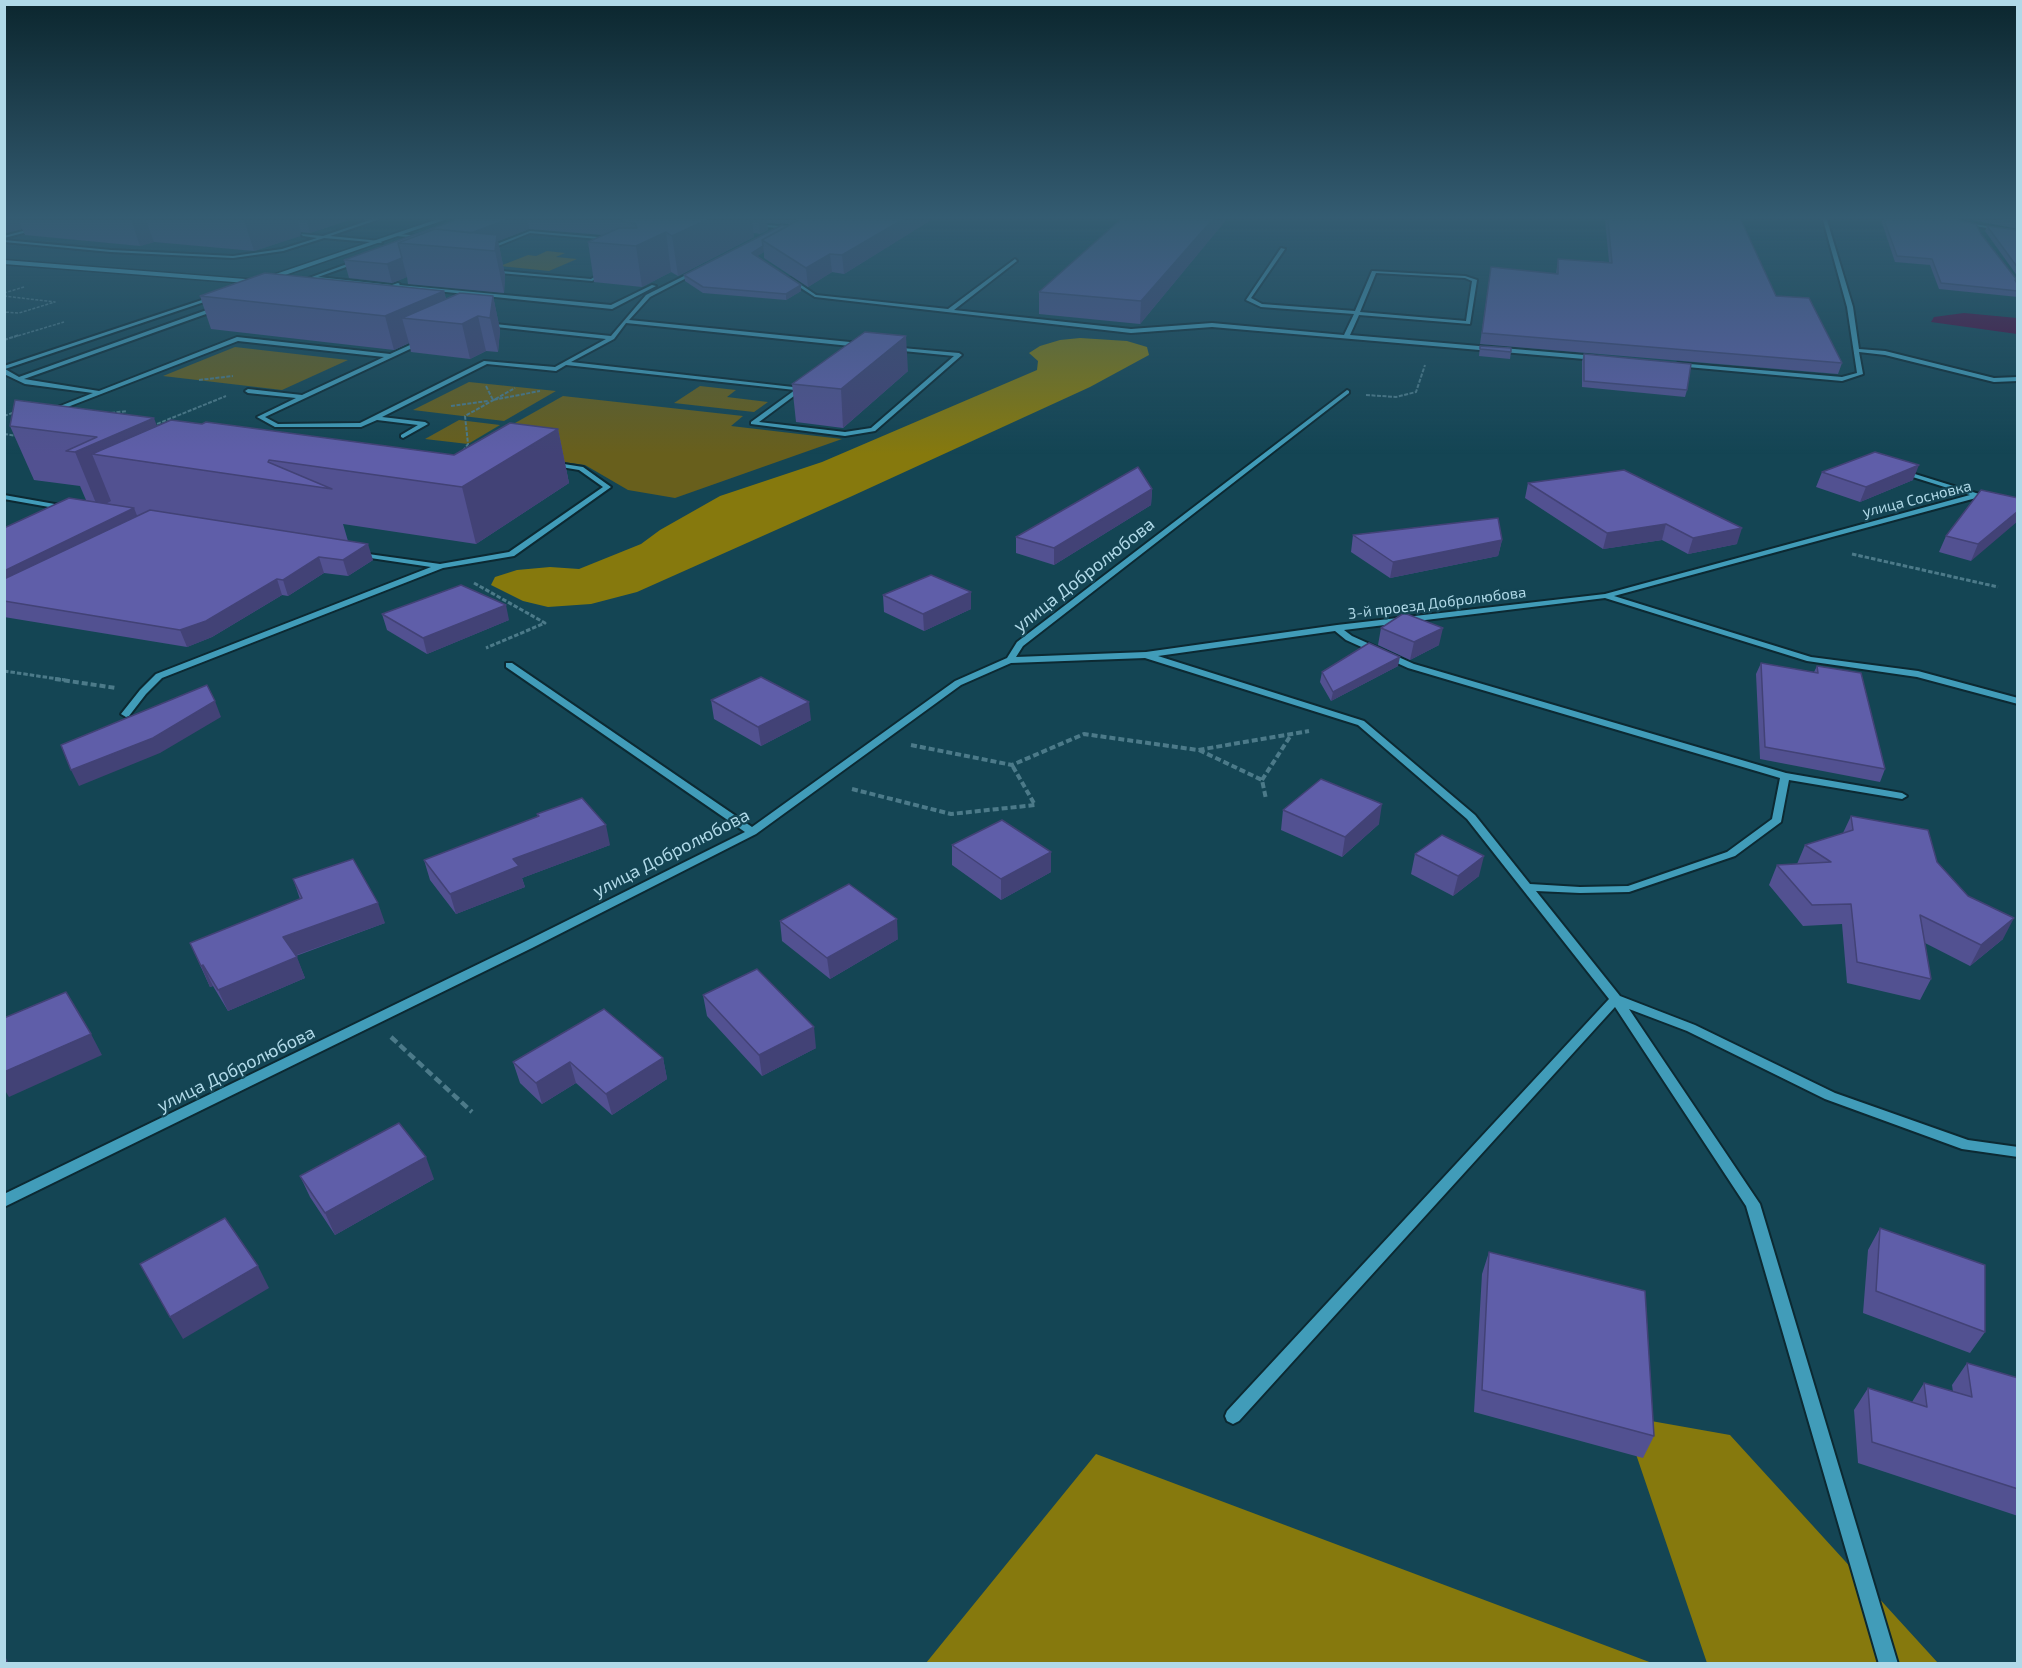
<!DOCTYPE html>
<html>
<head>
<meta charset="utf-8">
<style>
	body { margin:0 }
	#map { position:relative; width:2022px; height:1668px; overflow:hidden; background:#144554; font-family:"Exo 2",sans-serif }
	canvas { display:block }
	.frame { position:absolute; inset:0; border:6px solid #b0d9e8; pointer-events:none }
</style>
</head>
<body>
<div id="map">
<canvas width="2022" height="1668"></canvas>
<div class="frame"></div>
</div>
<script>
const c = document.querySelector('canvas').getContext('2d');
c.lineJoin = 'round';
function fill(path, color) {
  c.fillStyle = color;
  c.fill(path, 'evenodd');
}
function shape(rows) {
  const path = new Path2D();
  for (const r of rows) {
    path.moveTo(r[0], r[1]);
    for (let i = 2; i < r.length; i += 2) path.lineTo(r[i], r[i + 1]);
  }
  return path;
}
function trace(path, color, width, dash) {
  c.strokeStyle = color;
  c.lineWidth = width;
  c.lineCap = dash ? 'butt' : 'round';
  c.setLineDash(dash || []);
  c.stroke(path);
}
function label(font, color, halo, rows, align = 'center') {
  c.font = font + ' "Exo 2",sans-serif';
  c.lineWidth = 4.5;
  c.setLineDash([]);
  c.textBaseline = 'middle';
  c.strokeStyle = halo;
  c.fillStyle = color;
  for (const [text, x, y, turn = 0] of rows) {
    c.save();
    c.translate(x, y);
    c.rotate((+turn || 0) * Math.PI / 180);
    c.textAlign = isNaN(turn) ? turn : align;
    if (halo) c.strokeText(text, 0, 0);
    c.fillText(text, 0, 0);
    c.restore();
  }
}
const green = shape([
	[547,251,565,253,556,257,577,259,549,271,500,266,528,255,536,256],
	[235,347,348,360,282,390,163,376],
	[469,382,556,391,504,421,413,410],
	[700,386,736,390,727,397,768,402,754,412,674,403],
	[563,396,743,416,731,426,842,439,675,498,628,490,585,465,513,455,476,445],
	[459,420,500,425,468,444,425,439]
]);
const forest = shape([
	[1080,338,1127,341,1147,347,1149,355,1090,387,850,497,637,592,591,604,548,607,523,601,491,585,495,577,517,570,550,567,579,569,641,544,660,530,720,496,822,462,1037,370,1038,361,1029,353,1040,346,1060,340],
	[1623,1416,1730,1435,1938,1663,1707,1663],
	[1096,1454,1652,1663,926,1663]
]);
const water = shape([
	[1964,313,2017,318,2017,334,1931,322,1934,317]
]);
const pathFar4 = shape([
	[4,293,24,287],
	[4,296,55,302,19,313,4,312],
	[14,337,64,322]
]);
const pathFar3 = shape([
	[4,340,19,335],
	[199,380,233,376],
	[486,386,493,400,540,391],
	[1366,395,1396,397,1416,392,1425,365],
	[451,406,488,401],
	[111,413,127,411],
	[4,416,15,412],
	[152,426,226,396],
	[4,434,17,436],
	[463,451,468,444,465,416,515,388]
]);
const pathFar2 = shape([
	[1852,554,1998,587],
	[474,583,545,623,486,648],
	[4,671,65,680]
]);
const pathFar1 = shape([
	[55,679,116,688],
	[911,745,1012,765,1084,734,1198,750,1309,731],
	[1199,750,1262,780,1266,799],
	[1262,780,1291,735],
	[852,789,951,814,1035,805,1012,765]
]);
const path = shape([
	[391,1037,472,1112]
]);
const minor = shape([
	[370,220,377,220,330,236,380,241,382,243,324,238,283,251,233,258,111,252,4,242,4,240,111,250,233,256,282,249,317,238,303,236,301,234,323,236,370,220],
	[1823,220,1827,220,1853,307,1859,349,1885,351,1994,378,2018,377,2018,381,1994,382,1885,355,1859,352,1863,374,1842,381,1676,366,1676,364,1678,363,1842,377,1857,373,1847,307,1823,220],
	[1938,220,1949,220,2018,231,2018,233,1938,220],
	[755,224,791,227,793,228,791,229,754,226,755,224],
	[38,227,39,229,4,238,4,236,38,227],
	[530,231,610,238,612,239,610,240,530,233,488,250,484,249,530,231],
	[398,234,422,236,424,237,422,238,396,236,398,234],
	[1281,248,1285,249,1251,298,1262,304,1355,311,1372,271,1465,276,1477,280,1470,324,1359,315,1350,335,1596,356,1599,358,1596,360,1212,327,1131,333,815,297,787,279,791,278,816,295,948,309,1015,259,1017,261,954,310,1131,329,1212,323,1344,335,1354,314,1261,307,1246,300,1281,248],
	[1376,273,1465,278,1472,281,1466,321,1360,312,1376,273],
	[358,260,360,262,318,277,392,285,398,283,400,284,399,285,611,305,652,285,656,286,612,309,309,278,358,260],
	[490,270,591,279,603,272,607,273,592,281,488,272,490,270],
	[694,271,698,272,650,297,629,320,860,343,863,345,860,347,626,323,614,339,571,362,802,388,802,390,759,422,845,432,871,428,954,356,893,350,891,349,891,347,959,353,962,355,875,431,845,436,751,424,751,422,795,390,566,365,556,371,487,364,382,417,425,422,428,424,403,438,401,437,401,435,418,425,377,420,361,427,275,427,257,417,296,398,248,393,245,391,248,389,302,395,384,357,238,341,52,413,50,412,50,410,93,393,25,384,4,374,4,366,214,296,216,298,5,369,19,377,218,306,220,309,24,379,99,391,237,337,390,354,421,340,425,340,425,342,265,417,278,424,360,423,484,361,555,367,606,339,487,326,485,323,611,336,646,295,694,271],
	[1347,390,1349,391,1349,393,1023,646,1016,657,1146,652,1337,625,1605,594,1970,495,1900,473,1899,472,1902,470,1992,498,1988,500,1976,498,1614,596,1811,657,1918,671,2018,698,2018,704,1917,677,1807,661,1605,598,1344,630,1352,636,1414,664,1786,773,1902,793,1907,796,1902,799,1789,780,1781,822,1735,856,1629,892,1580,893,1536,891,1620,996,1695,1025,1835,1093,1968,1140,2018,1147,2018,1157,1962,1149,1825,1099,1687,1031,1629,1009,1760,1204,1898,1664,1879,1664,1746,1206,1615,1007,1239,1421,1233,1424,1227,1421,1225,1416,1227,1411,1609,999,1467,819,1358,725,1145,658,1011,663,961,685,756,834,532,948,4,1207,4,1194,524,942,745,832,506,667,506,663,512,663,752,827,955,681,1007,658,1017,642,1347,390],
	[1335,631,1346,640,1408,668,1780,778,1772,819,1727,852,1628,886,1580,887,1530,884,1475,815,1364,721,1158,656,1335,631],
	[551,462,583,467,611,487,514,556,443,568,162,678,146,694,129,716,126,717,121,714,140,690,156,674,431,567,357,556,353,554,354,552,440,564,509,552,603,487,579,470,549,465,549,463,551,462],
	[4,495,66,506,70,508,66,510,4,499,4,495]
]);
const major = shape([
	[435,220,444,220,259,284,4,264,4,260,258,280,435,220]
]);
const wall = shape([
	[4,220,349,220,310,233,301,232,300,236,254,251,154,242,140,246,25,235,22,229,4,233],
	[455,220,931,220,844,274,832,272,808,287,764,258,764,252,757,256,801,285,801,291,786,300,703,293,685,281,684,275,790,224,767,223,768,230,760,234,753,233,754,237,678,276,671,272,642,287,594,282,588,242,603,235,529,229,498,241,505,275,504,293,408,284,407,277,392,283,349,278,344,260],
	[1226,220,1140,324,1039,314,1039,292],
	[1605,220,1741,220,1776,296,1842,363,1838,374,1480,344,1491,267,1556,274,1558,259,1609,262],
	[1881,220,1957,220,1981,234,2017,280,2016,282,2018,285,2018,297,1939,289,1930,265,1895,262],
	[1969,220,2018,220,2018,229,1977,221],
	[1987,226,2018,230,2018,277,1985,231],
	[444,291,446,299,493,296,500,330,498,352,486,351,470,359,411,352,409,343,394,350,211,329,200,296],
	[1480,346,1511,352,1510,359,1479,356],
	[1584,354,1687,390,1685,397,1582,387,1582,361],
	[908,371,843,428,796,422,792,384],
	[10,426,157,426,454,455,558,429,569,483,476,544,343,524,348,541,373,560,348,576,324,573,288,596,282,595,212,637,187,647,4,617,4,528,86,500,80,486,34,480],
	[1822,472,1913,480,1860,502,1816,487],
	[1528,483,1737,544,1688,554,1662,540,1603,549,1525,498],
	[1152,489,1151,505,1054,565,1016,553,1016,537],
	[2018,498,1971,561,1939,552,1946,536],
	[1353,535,1502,540,1498,556,1390,578,1351,552],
	[971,592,971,609,924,631,884,612,883,595],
	[382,614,509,620,427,654,387,630],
	[1381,628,1439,645,1410,660,1378,645],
	[1761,663,1814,672,1817,666,1885,769,1880,782,1760,759,1756,674],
	[1398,666,1331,701,1320,682,1322,672],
	[711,700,811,720,761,746,714,719],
	[1283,810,1379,824,1342,857,1281,830],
	[537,814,610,845,522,878,525,887,456,914,430,880,424,860,538,817],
	[1851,816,1937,862,2003,939,1970,966,1925,943,1931,979,1920,1000,1847,983,1842,924,1803,926,1769,885,1777,865,1797,864,1805,845,1843,833],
	[952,845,1051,872,1001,900,952,865],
	[1415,854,1479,876,1453,896,1411,874],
	[293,879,385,923,296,956,305,978,228,1011,213,986,210,987,190,943,300,899],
	[780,921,898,939,830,979,782,941],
	[703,995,816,1048,762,1076,707,1016],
	[663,1058,667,1079,612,1115,576,1083,542,1104,520,1083,513,1062],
	[300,1176,434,1179,335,1235,310,1197],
	[1880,1228,1985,1332,1970,1353,1863,1313,1868,1250],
	[1489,1252,1654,1436,1643,1458,1474,1412,1482,1274],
	[1967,1363,2018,1378,2018,1516,1858,1463,1854,1410,1868,1388,1912,1402,1924,1383,1953,1392,1952,1385]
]);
const shadedWall = shape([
	[4,220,19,220,22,229,7,233,4,227],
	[131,220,146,220,154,242,140,246],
	[244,220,298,220,301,232,300,236,254,251],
	[307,220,349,220,310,233],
	[505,220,528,220,529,229,498,241,505,275,504,293,495,251,436,246],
	[706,220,752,220,754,237,678,276,672,236],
	[759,220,767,220,768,230,760,234],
	[902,220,931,220,844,274,842,255],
	[1212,220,1226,220,1140,324,1141,301],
	[666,232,671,272,642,287,636,246],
	[763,246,764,252,753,259,752,253],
	[830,254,832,272,808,287,806,268],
	[402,258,407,277,392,283,387,264],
	[801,285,801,291,786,300,786,294],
	[444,291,451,323,402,318,409,343,394,350,385,316],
	[493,296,500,330,498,352,490,318],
	[478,316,486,351,470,359,462,324],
	[906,336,908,371,843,428,841,389],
	[154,418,172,466,92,454,111,501,98,508,75,452],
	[558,429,569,483,476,544,462,487],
	[1919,465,1913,480,1860,502,1866,487],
	[1152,489,1151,505,1054,565,1054,548],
	[134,508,140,523,4,591,4,571],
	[2018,511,2018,521,1971,561,1978,544],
	[1666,524,1662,540,1603,549,1607,533],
	[1742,528,1737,544,1688,554,1693,538],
	[1502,540,1498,556,1390,578,1393,562],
	[368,544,373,560,348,576,343,560],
	[319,557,324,573,288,596,283,580],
	[277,579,282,595,212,637,187,647,180,630],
	[971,592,971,609,924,631,923,614],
	[506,605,509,620,427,654,423,638],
	[1443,628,1439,645,1410,660,1414,642],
	[1400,657,1398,666,1331,701,1333,692],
	[215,701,221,717,160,753,79,786,71,770],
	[809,702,811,720,761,746,758,727],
	[1382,804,1379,824,1342,857,1345,837],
	[606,825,610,845,522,878,525,887,456,914,450,894,513,859],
	[1051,852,1051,872,1001,900,1001,879],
	[1484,856,1479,876,1453,896,1458,876],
	[378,903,385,923,291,957,283,937],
	[2014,918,2003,939,1970,966,1981,945],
	[897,919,898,939,830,979,827,958],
	[297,957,305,978,228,1011,218,990],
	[203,965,213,986,210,987,201,966],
	[814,1027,816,1048,762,1076,759,1055],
	[91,1034,102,1055,9,1097,4,1089,4,1072],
	[663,1058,667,1079,612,1115,606,1094],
	[570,1062,576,1083,542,1104,536,1083],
	[426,1157,434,1179,335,1235,325,1213],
	[258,1266,269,1288,183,1339,170,1317],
	[4,1654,9,1664,4,1664]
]);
const building = shape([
	[455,220,505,220,471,233,435,229,398,243,402,258,387,264,344,260,455,220],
	[622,220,706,220,672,236,666,232,636,246,588,242,619,228,637,228,635,223,622,222,622,220],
	[798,220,902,220,842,255,830,254,806,268,762,240,798,220],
	[1120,220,1212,220,1141,301,1039,292,1120,220],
	[1608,220,1741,220,1776,296,1809,298,1842,363,1482,333,1491,267,1558,274,1558,259,1612,263,1608,220],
	[1884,220,1957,220,1976,224,1981,234,2017,280,2015,280,2018,285,2018,291,1941,283,1932,259,1897,256,1884,220],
	[2003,220,2018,220,2018,223,2003,220],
	[782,225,788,226,762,240,763,246,752,253,801,285,786,294,703,287,684,275,782,225],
	[1987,226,2018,230,2018,268,1987,226],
	[435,229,497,235,495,251,398,243,435,229],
	[265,273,444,291,385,316,200,296,265,273],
	[460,293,493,296,490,318,478,316,462,324,402,318,460,293],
	[865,332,906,336,841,389,792,384,865,332],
	[1480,346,1511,348,1511,352,1480,349,1480,346],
	[1584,354,1691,364,1687,390,1584,381,1584,354],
	[15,400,154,418,75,452,66,451,97,437,10,426,15,400],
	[171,420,202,424,206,422,454,455,510,423,558,429,462,487,269,460,268,462,332,489,92,454,171,420],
	[1875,452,1919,465,1866,487,1822,472,1875,452],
	[1138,467,1152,489,1054,548,1016,537,1138,467],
	[1624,470,1742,528,1693,538,1666,524,1607,533,1528,483,1624,470],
	[1981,490,2018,498,2018,511,1978,544,1946,536,1981,490],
	[69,498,134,508,4,571,4,528,69,498],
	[150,510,368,544,343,560,319,557,283,580,277,579,206,621,180,630,4,601,4,579,150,510],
	[1498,518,1502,540,1393,562,1353,535,1498,518],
	[931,575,971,592,923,614,883,595,931,575],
	[461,585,506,605,423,638,382,614,461,585],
	[1404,613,1443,628,1414,642,1381,628,1404,613],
	[1369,643,1400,657,1333,692,1322,672,1369,643],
	[1761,663,1818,673,1817,666,1861,673,1885,769,1765,747,1761,663],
	[761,677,809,702,758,727,711,700,761,677],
	[207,685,215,701,153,738,71,770,61,745,207,685],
	[1321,779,1382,804,1345,837,1283,810,1321,779],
	[582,798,606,825,513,859,519,866,450,894,424,860,539,816,537,814,582,798],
	[1851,816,1928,830,1937,862,1968,896,2014,918,1981,945,1920,915,1931,979,1857,962,1851,904,1812,905,1777,865,1831,862,1805,845,1853,830,1851,816],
	[1002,820,1051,852,1001,879,952,845,1002,820],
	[1442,835,1484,856,1458,876,1415,854,1442,835],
	[353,859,378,903,283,937,297,957,218,990,203,965,201,966,190,943,302,898,293,879,353,859],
	[849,884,897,919,827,958,780,921,849,884],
	[757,969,814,1027,759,1055,703,995,757,969],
	[66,992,91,1034,4,1072,4,1018,66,992],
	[604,1009,663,1058,606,1094,570,1062,536,1083,513,1062,604,1009],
	[399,1123,426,1157,325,1213,300,1176,399,1123],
	[225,1218,258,1266,170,1317,140,1264,225,1218],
	[1880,1228,1985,1265,1985,1332,1876,1291,1880,1228],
	[1489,1252,1645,1291,1654,1436,1482,1390,1489,1252],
	[1967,1363,2018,1378,2018,1489,1872,1442,1868,1388,1927,1407,1924,1383,1972,1397,1967,1363]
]);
const farStreetnames = [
	["улица Сосновка",1917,499,-14],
	["3-й проезд Добролюбова",1437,603,-7]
];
const streetNames = [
	["улица Добролюбова",1084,575,-38],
	["улица Добролюбова",671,853,-27],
	["улица Добролюбова",236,1069,-26]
];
fill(green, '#685f1c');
fill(forest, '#86790d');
fill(water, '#4e063b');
trace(minor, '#0c2932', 4);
trace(major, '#0c2932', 3);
trace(pathFar4, '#4c7a89', 1.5, [3, 1.5]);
trace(pathFar3, '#4c7a89', 2, [4, 1.5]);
trace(pathFar2, '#4c7a89', 3, [4.5, 2]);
trace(pathFar1, '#4c7a89', 4, [6, 3]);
trace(path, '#4c7a89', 4.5, [8, 4]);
fill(minor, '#419cb9');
fill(major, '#45a8c7');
fill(wall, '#525191');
fill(shadedWall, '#424276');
fill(building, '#5f5ea9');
trace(building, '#424276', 1.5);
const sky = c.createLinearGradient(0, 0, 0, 454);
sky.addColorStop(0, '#0b262e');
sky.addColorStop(0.48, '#345c72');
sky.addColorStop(1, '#345c7200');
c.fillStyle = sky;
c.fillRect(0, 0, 2022, 454);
label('15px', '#b0d9e8', '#144554', farStreetnames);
label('18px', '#b0d9e8', '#144554', streetNames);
</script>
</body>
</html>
